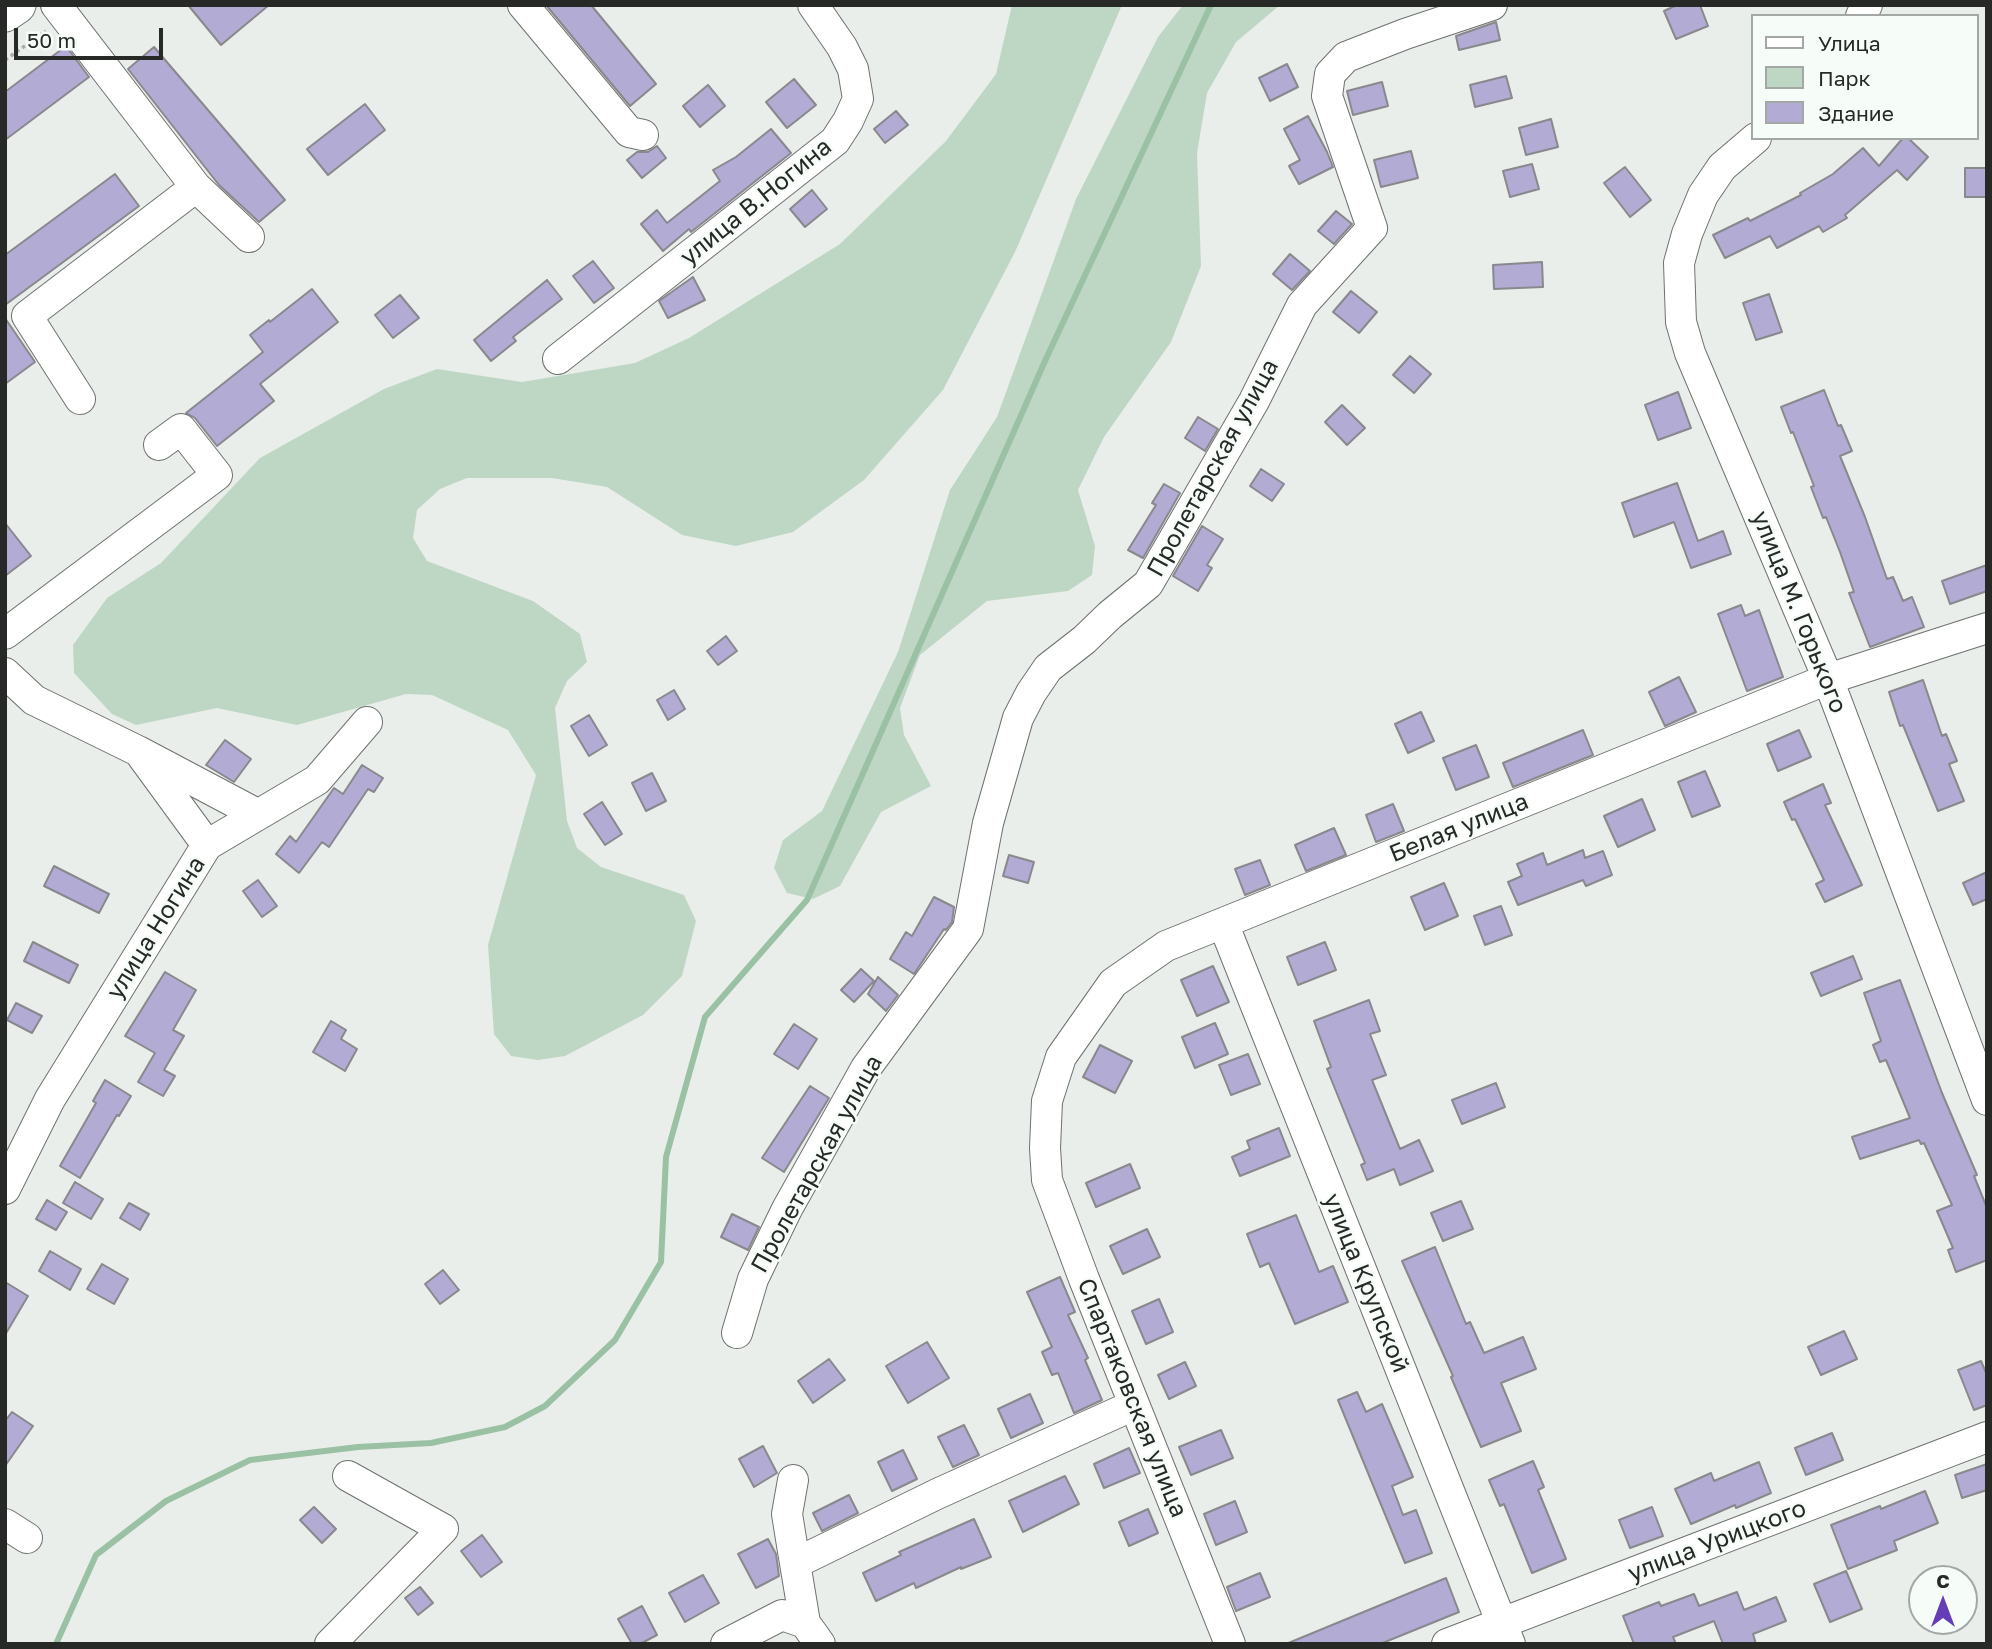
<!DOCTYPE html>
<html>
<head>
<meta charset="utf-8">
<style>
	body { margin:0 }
	#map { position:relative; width:1992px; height:1649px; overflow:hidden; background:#e9eeea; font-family:"Golos Text",sans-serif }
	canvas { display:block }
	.frame { position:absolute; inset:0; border:7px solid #272927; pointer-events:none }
	.legend { position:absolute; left:1751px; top:14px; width:228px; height:126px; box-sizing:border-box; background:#f6fcf7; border:2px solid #a3a8a4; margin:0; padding:9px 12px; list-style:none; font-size:21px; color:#272927 }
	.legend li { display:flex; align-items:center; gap:14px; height:35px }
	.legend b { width:35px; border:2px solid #a3a8a4 }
	.north { position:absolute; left:1908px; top:1565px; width:70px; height:70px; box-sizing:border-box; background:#f6fcf7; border:2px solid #a3a8a4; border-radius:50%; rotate:0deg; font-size:19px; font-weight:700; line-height:28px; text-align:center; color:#272927 }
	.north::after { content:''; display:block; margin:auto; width:24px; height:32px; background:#653eb7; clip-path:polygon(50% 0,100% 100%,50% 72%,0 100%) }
	.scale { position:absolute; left:14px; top:28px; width:149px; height:32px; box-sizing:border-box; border:4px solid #272927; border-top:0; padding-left:9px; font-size:21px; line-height:24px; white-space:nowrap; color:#272927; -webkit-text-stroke:5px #f6fcf7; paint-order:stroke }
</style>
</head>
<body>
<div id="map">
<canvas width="1992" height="1649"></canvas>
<div class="frame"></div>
<ul class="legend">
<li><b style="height:9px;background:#fff"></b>Улица</li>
<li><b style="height:19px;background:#bed7c4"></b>Парк</li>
<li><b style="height:19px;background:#b2abd4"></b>Здание</li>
</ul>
<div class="north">С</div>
<div class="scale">50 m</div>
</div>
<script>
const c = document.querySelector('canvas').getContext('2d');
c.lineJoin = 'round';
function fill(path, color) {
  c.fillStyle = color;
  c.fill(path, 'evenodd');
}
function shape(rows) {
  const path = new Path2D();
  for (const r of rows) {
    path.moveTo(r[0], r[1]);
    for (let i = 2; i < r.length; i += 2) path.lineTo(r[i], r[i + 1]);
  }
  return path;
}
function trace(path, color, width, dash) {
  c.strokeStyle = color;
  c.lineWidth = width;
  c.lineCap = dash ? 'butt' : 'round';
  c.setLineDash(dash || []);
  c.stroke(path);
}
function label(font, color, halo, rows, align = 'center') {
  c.font = font + ' "Golos Text",sans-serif';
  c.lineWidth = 5;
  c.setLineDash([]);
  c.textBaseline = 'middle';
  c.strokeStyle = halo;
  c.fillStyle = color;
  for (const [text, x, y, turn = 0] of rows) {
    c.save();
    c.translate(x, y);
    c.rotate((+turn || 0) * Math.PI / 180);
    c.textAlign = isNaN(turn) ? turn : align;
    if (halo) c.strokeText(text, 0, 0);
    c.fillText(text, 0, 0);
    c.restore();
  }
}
const green = shape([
	[1012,5,1122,5,1015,252,943,390,864,480,793,532,736,546,682,535,607,487,552,478,467,478,440,489,417,510,413,538,427,561,533,601,580,634,587,662,567,681,555,708,567,821,577,848,601,867,684,895,696,921,682,976,643,1015,565,1056,538,1060,511,1056,494,1034,488,945,536,775,508,730,432,695,406,694,297,725,217,708,136,725,112,714,74,673,73,645,107,598,161,563,260,458,384,389,437,369,522,382,635,363,689,338,840,244,946,141,996,74],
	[1183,5,1280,5,1236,42,1207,93,1197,153,1201,266,1171,342,1104,437,1078,490,1095,546,1092,575,1068,591,987,601,920,655,900,708,904,735,931,786,881,812,840,886,813,899,787,893,774,868,783,840,822,811,898,652,950,490,997,417,1076,199,1158,37]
]);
const stream = shape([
	[56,1644,96,1555,166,1501,250,1460,358,1447,431,1443,505,1427,545,1406,615,1340,661,1262,666,1157,705,1017,807,900,1045,361,1211,5]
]);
const building = shape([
	[188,5,269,5,221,45,188,5],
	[546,5,591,5,656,84,630,106,546,5],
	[1677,5,1700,5,1708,26,1676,39,1664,11,1677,5],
	[1496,22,1500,40,1459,50,1456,36,1496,22],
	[66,46,89,77,5,140,5,92,66,46],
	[154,47,285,200,259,222,219,185,128,69,154,47],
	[1287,64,1298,87,1270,101,1259,78,1287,64],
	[1506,76,1512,98,1475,107,1470,85,1506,76],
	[794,79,816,105,787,128,766,102,794,79],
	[1382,82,1388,106,1353,115,1347,91,1382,82],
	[708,85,725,106,700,127,683,106,708,85],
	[365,104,385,130,328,175,307,149,365,104],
	[896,111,908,125,885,143,874,129,896,111],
	[1308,116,1327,152,1333,167,1299,184,1289,166,1300,160,1284,129,1308,116],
	[1551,119,1558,147,1526,155,1519,128,1551,119],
	[771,129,791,153,691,232,689,229,663,251,641,224,657,210,667,223,720,181,713,170,736,157,771,129],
	[1903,138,1908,138,1928,157,1907,180,1897,170,1845,215,1847,218,1823,232,1819,226,1777,248,1770,236,1725,258,1713,235,1748,218,1750,221,1801,195,1800,193,1833,174,1863,148,1879,166,1903,138],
	[657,146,666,158,642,178,627,160,637,152,648,152,657,146],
	[1411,151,1418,178,1381,187,1374,160,1411,151],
	[1532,164,1539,189,1510,197,1503,171,1532,164],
	[1625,167,1651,200,1630,217,1604,183,1625,167],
	[1965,168,1987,168,1987,197,1965,197,1965,168],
	[115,174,139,206,5,305,5,255,115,174],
	[812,190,827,209,805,227,790,209,812,190],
	[1336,211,1352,224,1334,244,1318,231,1336,211],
	[1290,254,1310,271,1292,290,1273,274,1290,254],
	[593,261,614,288,594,303,573,276,593,261],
	[1542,262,1543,287,1494,289,1493,265,1542,262],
	[693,277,705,300,668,318,659,301,693,277],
	[547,280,562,299,513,337,516,341,491,361,474,340,547,280],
	[312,289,338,322,260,384,274,401,217,446,195,418,186,413,263,352,250,335,269,320,270,322,312,289],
	[1351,291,1377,312,1359,333,1333,312,1351,291],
	[1769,294,1782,332,1756,340,1743,303,1769,294],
	[400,295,419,318,393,338,375,315,400,295],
	[5,318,35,362,5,384,5,318],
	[1410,356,1431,374,1414,393,1393,375,1410,356],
	[1824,390,1838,426,1841,425,1852,451,1840,456,1865,517,1887,579,1893,577,1903,601,1912,597,1924,627,1870,647,1849,593,1854,592,1840,552,1826,517,1823,518,1811,487,1814,486,1793,432,1791,433,1781,407,1824,390],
	[1678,392,1691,428,1658,440,1645,405,1678,392],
	[1342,405,1365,428,1347,445,1325,422,1342,405],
	[1198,417,1218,429,1205,451,1185,438,1198,417],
	[1261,469,1284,484,1272,501,1250,486,1261,469],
	[1677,483,1698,541,1723,531,1731,554,1691,568,1674,522,1634,537,1622,503,1677,483],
	[1164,484,1180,493,1143,558,1128,550,1156,505,1152,503,1164,484],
	[5,523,31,556,5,576,5,523],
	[1202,526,1223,539,1207,565,1212,568,1198,591,1173,576,1202,526],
	[1987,565,1987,591,1950,604,1942,581,1987,565],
	[1741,605,1745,616,1759,610,1783,677,1747,691,1718,614,1741,605],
	[726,636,737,651,718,665,707,651,726,636],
	[1679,677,1696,712,1665,726,1649,692,1679,677],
	[1923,680,1942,736,1946,734,1957,761,1949,764,1964,801,1938,811,1903,725,1900,726,1889,692,1923,680],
	[674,690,685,709,668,720,657,700,674,690],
	[1421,712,1434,741,1408,753,1395,724,1421,712],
	[589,715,607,745,589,756,571,726,589,715],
	[1583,730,1593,755,1513,787,1503,763,1583,730],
	[1799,730,1811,757,1778,771,1767,744,1799,730],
	[225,740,251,759,234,782,206,765,225,740],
	[1476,745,1489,777,1456,790,1443,758,1476,745],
	[362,765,383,778,374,792,368,789,329,847,322,842,299,873,276,854,290,836,296,842,334,788,343,794,362,765],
	[1705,771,1720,806,1692,817,1678,782,1705,771],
	[652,773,666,801,646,811,632,783,652,773],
	[1823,784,1831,803,1825,805,1862,885,1825,902,1816,884,1824,880,1795,819,1792,820,1784,802,1823,784],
	[1642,799,1655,830,1618,847,1604,816,1642,799],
	[602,802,622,834,605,845,584,814,602,802],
	[1393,804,1404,831,1376,842,1366,815,1393,804],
	[1334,828,1346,855,1306,871,1295,845,1334,828],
	[1583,850,1585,858,1603,851,1612,875,1586,886,1583,880,1518,905,1508,882,1522,876,1517,864,1543,853,1547,865,1583,850],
	[1009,855,1034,862,1028,883,1003,876,1009,855],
	[1260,860,1270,885,1245,895,1235,869,1260,860],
	[54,866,109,894,99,913,44,886,54,866],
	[1987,872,1987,899,1973,905,1963,883,1987,872],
	[258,880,277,906,262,917,243,891,258,880],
	[1444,883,1458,916,1425,930,1411,897,1444,883],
	[934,897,954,907,952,922,946,930,944,929,914,974,890,959,906,932,912,936,934,897],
	[1501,906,1512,935,1485,945,1474,916,1501,906],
	[33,942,78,965,69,983,24,961,33,942],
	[1325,942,1336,970,1298,985,1287,957,1325,942],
	[1853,956,1862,979,1821,996,1811,973,1853,956],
	[1213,966,1229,1002,1197,1016,1181,980,1213,966],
	[861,969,874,981,854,1002,841,990,861,969],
	[165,972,196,990,173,1030,184,1036,164,1070,175,1076,163,1096,138,1082,155,1053,125,1036,165,972],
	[878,977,898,995,886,1011,868,994,878,977],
	[1900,980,1942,1093,1977,1175,1974,1176,1987,1208,1987,1260,1956,1272,1948,1250,1953,1248,1937,1211,1952,1205,1924,1143,1921,1144,1919,1140,1860,1159,1852,1137,1910,1118,1886,1060,1880,1062,1873,1045,1881,1041,1864,993,1900,980],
	[1369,1000,1380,1031,1370,1034,1386,1075,1372,1080,1400,1149,1419,1140,1433,1171,1400,1185,1394,1169,1367,1180,1361,1165,1365,1163,1327,1069,1331,1067,1314,1021,1369,1000],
	[16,1003,42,1016,32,1033,7,1020,16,1003],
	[331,1021,346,1030,341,1039,357,1049,345,1071,313,1052,331,1021],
	[1215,1023,1228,1054,1195,1068,1182,1037,1215,1023],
	[794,1024,817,1039,798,1069,774,1054,794,1024],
	[1100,1045,1132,1061,1115,1093,1083,1077,1100,1045],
	[1248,1054,1260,1084,1231,1095,1219,1065,1248,1054],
	[105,1080,131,1096,119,1116,117,1115,80,1178,60,1166,96,1103,93,1101,105,1080],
	[1496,1083,1505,1107,1462,1124,1452,1100,1496,1083],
	[810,1086,829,1098,784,1172,762,1158,810,1086],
	[1279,1128,1290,1156,1240,1176,1232,1157,1250,1149,1247,1141,1279,1128],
	[1130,1164,1140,1188,1096,1207,1086,1183,1130,1164],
	[75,1182,103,1199,91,1219,63,1203,75,1182],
	[47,1200,67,1212,56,1230,36,1219,47,1200],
	[1461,1201,1473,1229,1443,1241,1431,1213,1461,1201],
	[129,1203,149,1214,140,1230,120,1218,129,1203],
	[732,1214,759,1227,748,1250,721,1237,732,1214],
	[1296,1215,1319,1272,1333,1266,1348,1302,1295,1324,1269,1263,1260,1267,1247,1234,1296,1215],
	[1147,1229,1160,1257,1123,1274,1110,1246,1147,1229],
	[1435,1247,1466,1324,1470,1322,1484,1353,1523,1337,1536,1369,1501,1383,1521,1431,1481,1447,1451,1377,1453,1376,1402,1261,1435,1247],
	[50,1251,81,1269,70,1290,39,1271,50,1251],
	[102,1264,128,1279,114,1304,87,1289,102,1264],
	[443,1270,459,1290,440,1304,425,1284,443,1270],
	[1060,1277,1075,1312,1068,1315,1088,1358,1085,1360,1102,1400,1074,1413,1058,1373,1052,1375,1042,1352,1052,1347,1027,1292,1060,1277],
	[5,1282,28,1296,5,1335,5,1282],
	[1159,1299,1173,1332,1146,1344,1132,1311,1159,1299],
	[1844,1331,1857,1359,1821,1375,1808,1347,1844,1331],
	[927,1342,949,1378,908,1403,886,1366,927,1342],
	[829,1359,845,1380,813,1403,798,1381,829,1359],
	[1981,1361,1987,1375,1987,1405,1974,1410,1958,1370,1981,1361],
	[1185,1362,1196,1386,1169,1399,1158,1375,1185,1362],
	[1357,1392,1366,1412,1382,1404,1413,1477,1392,1486,1403,1515,1416,1510,1432,1553,1405,1563,1338,1400,1357,1392],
	[1030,1394,1043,1423,1011,1438,998,1409,1030,1394],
	[12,1412,33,1426,5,1466,5,1421,12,1412],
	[964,1425,979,1455,953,1467,938,1437,964,1425],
	[1221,1430,1233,1458,1191,1475,1179,1447,1221,1430],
	[1832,1433,1843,1460,1806,1475,1795,1448,1832,1433],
	[763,1446,777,1473,754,1487,739,1459,763,1446],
	[1129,1448,1140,1473,1104,1488,1094,1464,1129,1448],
	[903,1450,917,1479,892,1491,878,1462,903,1450],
	[1533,1461,1544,1487,1538,1490,1566,1559,1532,1573,1504,1504,1500,1506,1489,1480,1533,1461],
	[1759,1462,1771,1493,1736,1508,1735,1505,1691,1524,1675,1489,1711,1473,1714,1481,1759,1462],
	[1987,1464,1987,1490,1962,1498,1955,1475,1987,1464],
	[1065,1476,1079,1504,1023,1532,1009,1501,1065,1476],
	[1925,1491,1938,1523,1894,1541,1897,1550,1848,1569,1831,1525,1880,1506,1881,1509,1925,1491],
	[849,1495,858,1513,822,1531,813,1513,849,1495],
	[1235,1501,1247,1532,1216,1545,1204,1514,1235,1501],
	[314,1507,336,1529,322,1543,300,1520,314,1507],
	[1652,1507,1663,1536,1630,1548,1619,1520,1652,1507],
	[1148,1509,1158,1533,1129,1546,1119,1522,1148,1509],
	[974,1519,991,1557,961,1569,961,1567,916,1588,914,1583,876,1601,863,1573,901,1555,899,1552,974,1519],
	[482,1535,502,1562,481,1577,461,1551,482,1535],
	[768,1539,776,1554,779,1576,756,1588,738,1554,768,1539],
	[1846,1571,1862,1609,1830,1622,1814,1584,1846,1571],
	[1260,1573,1270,1597,1236,1611,1227,1587,1260,1573],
	[703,1575,719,1603,685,1622,669,1593,703,1575],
	[1446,1578,1459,1612,1380,1644,1286,1644,1446,1578],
	[420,1587,433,1603,418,1615,405,1598,420,1587],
	[1737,1592,1744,1610,1776,1597,1786,1621,1753,1634,1756,1644,1723,1644,1714,1621,1673,1637,1676,1644,1634,1644,1623,1616,1659,1602,1661,1606,1694,1594,1699,1606,1737,1592],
	[642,1606,657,1635,640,1644,632,1644,618,1619,642,1606]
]);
const path = shape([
	[5,60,46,31]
]);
const minor = shape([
	[56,5,196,187,27,316,80,399],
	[523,5,629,132,643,135],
	[1861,16,1867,5],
	[1756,138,1722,167,1703,195,1687,234,1679,263,1681,322,1690,353,1828,679,1987,1100],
	[196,187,249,237],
	[558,359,835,141,848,121,858,99,853,69,842,47,813,5],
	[5,634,217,475,181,429,159,445],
	[5,673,34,700,138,751,257,814],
	[142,756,207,845],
	[1223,923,1510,1644],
	[5,1189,50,1099,207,845,317,780,367,722],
	[737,1333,753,1279,787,1209,866,1068,968,929,988,823,1018,718,1031,693,1048,668,1084,640,1110,615,1148,584,1254,401,1302,305,1372,228,1327,96,1330,74,1346,57,1405,34,1492,5],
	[793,1480,787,1514,792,1545,805,1623,820,1644],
	[5,1524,27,1538],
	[796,1563,937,1494,1134,1405],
	[330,1644,443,1529,348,1476],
	[726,1644,782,1615,805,1623],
	[1230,1644,1084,1279,1047,1180,1045,1148,1047,1101,1061,1057,1113,983,1166,946,1828,679,1987,628],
	[1447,1644,1987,1437]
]);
const major = shape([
	[5,13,17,5]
]);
const streetNames = [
	["улица В.Ногина",756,202,-39],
	["Пролетарская улица",1213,468,-61],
	["улица М. Горького",1799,612,68],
	["Белая улица",1459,828,-22],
	["улица Ногина",156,928,-58],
	["Пролетарская улица",817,1164,-61],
	["улица Крупской",1366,1283,68],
	["Спартаковская улица",1132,1398,68],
	["улица Урицкого",1717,1541,-21]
];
fill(green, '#bed7c4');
trace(stream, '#9ac1a3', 6);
fill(building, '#b2abd4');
trace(building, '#89888d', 2);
trace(minor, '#6e726f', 32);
trace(major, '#6e726f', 39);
trace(path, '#a9adaa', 3.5, [3.5, 3.5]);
trace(minor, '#fff', 30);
trace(major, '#fff', 37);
label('24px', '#272927', '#f6fcf7', streetNames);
</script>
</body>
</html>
